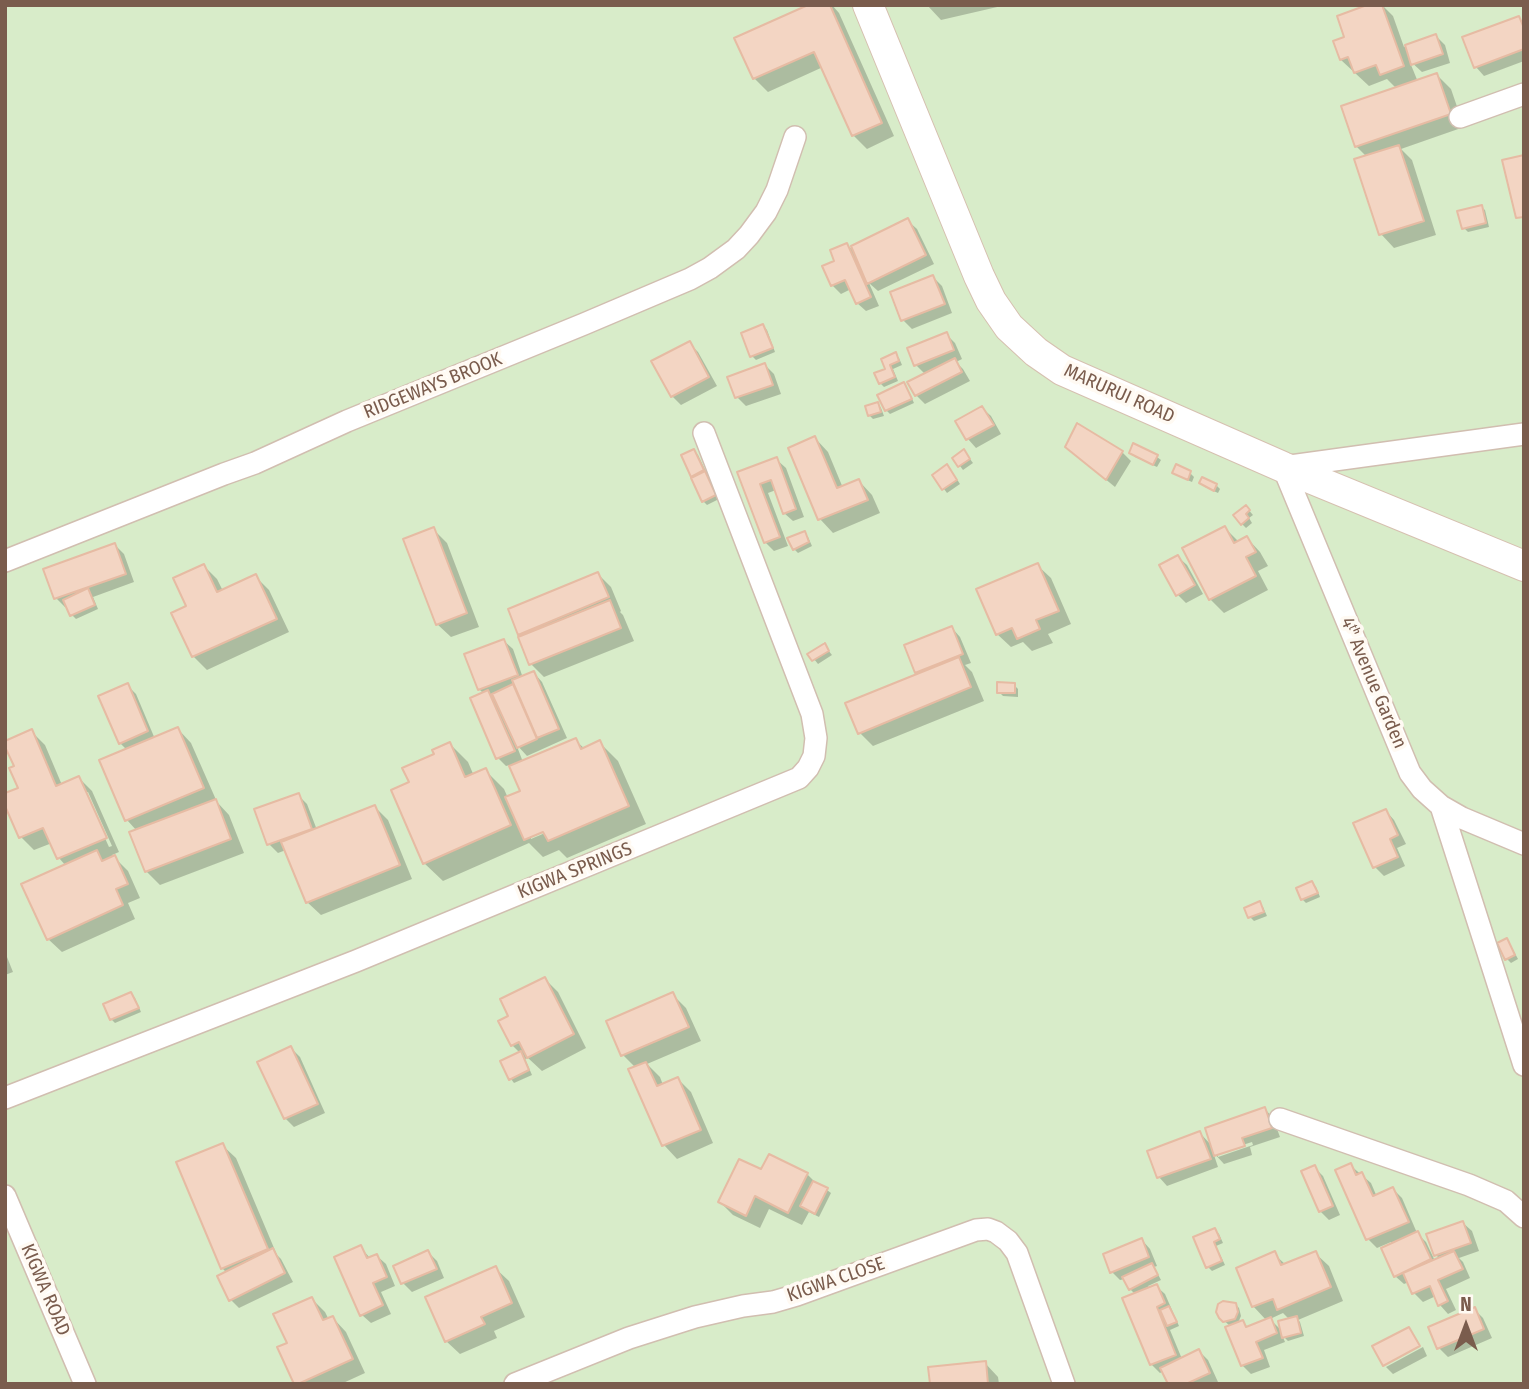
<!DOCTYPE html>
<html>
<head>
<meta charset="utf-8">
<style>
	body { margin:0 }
	#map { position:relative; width:1529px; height:1389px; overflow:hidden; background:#fdf6ec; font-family:"Fira Sans Condensed",sans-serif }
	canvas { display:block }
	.frame { position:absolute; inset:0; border:7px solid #7a5c4d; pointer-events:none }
	.north { position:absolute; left:1431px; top:1291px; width:70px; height:70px; -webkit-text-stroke:5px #fffaf3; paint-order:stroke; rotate:0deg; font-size:19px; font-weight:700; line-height:28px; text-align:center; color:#7a5c4d }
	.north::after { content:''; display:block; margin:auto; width:24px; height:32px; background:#7a5c4d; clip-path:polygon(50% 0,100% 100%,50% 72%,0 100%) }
</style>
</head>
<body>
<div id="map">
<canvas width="1529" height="1389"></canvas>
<div class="frame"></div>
<div class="north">N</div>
</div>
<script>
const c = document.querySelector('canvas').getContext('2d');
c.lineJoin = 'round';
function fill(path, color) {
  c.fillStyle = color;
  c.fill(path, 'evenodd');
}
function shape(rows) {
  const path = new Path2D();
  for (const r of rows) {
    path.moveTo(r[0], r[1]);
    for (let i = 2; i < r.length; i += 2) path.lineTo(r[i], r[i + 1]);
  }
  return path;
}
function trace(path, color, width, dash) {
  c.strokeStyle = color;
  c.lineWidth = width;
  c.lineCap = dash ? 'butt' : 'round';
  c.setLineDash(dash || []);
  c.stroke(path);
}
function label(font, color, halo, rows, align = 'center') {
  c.font = font + ' "Fira Sans Condensed",sans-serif';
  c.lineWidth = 7;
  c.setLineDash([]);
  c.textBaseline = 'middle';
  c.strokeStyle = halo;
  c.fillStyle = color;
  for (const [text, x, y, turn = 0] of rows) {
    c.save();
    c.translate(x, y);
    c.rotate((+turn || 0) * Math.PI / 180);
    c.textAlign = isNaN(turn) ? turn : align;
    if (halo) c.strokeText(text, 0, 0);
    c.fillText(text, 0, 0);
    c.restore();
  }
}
const green = shape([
	[5,5,1524,5,1524,1384,5,1384]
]);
const shadow = shape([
	[812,5,832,5,839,13,894,136,867,149,853,135,823,67,768,92,754,78],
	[927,5,1006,5,941,20],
	[1372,5,1382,5,1393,16,1404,47,1436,36,1445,45,1450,63,1422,72,1409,60,1418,82,1437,75,1451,89,1464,127,1401,149,1412,160,1436,235,1394,248,1381,234,1367,157,1356,146,1397,89,1387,79,1369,86,1341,60,1335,42,1346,38],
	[1519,18,1524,23,1524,61,1484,76,1476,67],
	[1481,207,1485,210,1489,227,1468,232,1464,228],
	[908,221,917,229,934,264,878,291,869,283,879,306,866,311,857,303,851,289,841,294,832,285,837,262,847,245,856,253],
	[933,277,942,286,952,313,912,329,903,320],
	[763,326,767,330,775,352,756,360,752,356],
	[946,334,955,343,962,359,956,362,963,369,970,381,925,404,916,395,926,375,916,365],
	[689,343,698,352,717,386,681,405,672,396],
	[895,354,899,358,902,365,893,369,898,381,884,387,880,383],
	[765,365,774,374,781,394,746,406,737,397],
	[903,384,907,388,914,403,890,414,886,410],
	[878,404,881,408,884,416,873,419,869,415],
	[982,408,991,416,1001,434,976,448,968,439,957,422],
	[815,438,828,452,843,488,859,481,872,495,880,513,833,533,820,519,790,449],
	[694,451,698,455,719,499,707,505,703,501,683,456],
	[1122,452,1131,461,1115,487,1076,455],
	[1131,453,1157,457,1161,460,1157,467,1135,457],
	[967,455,973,463,963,470,960,466],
	[777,460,786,468,804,517,793,521,784,513,776,490,768,493,788,546,774,551,765,542,739,473],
	[1177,466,1190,473,1194,477,1192,482,1178,476,1174,472],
	[951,470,960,484,947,493,944,489],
	[1201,483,1216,485,1220,489,1218,493,1205,487],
	[1246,507,1253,515,1249,518,1252,523,1246,528,1242,524],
	[1225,528,1239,542,1247,538,1260,552,1268,566,1258,571,1268,590,1224,613,1210,599,1184,548],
	[433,529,447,543,479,627,451,637,437,624],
	[804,533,808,537,812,546,798,553,794,549],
	[115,545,124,554,134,582,93,597,98,609,76,619,72,615,67,606,65,607,56,598],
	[1178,557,1187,565,1203,594,1186,603,1177,594],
	[1037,565,1051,578,1071,624,1048,634,1053,643,1032,651,1023,642,1011,647,997,634],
	[204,566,217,579,223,591,255,576,269,590,289,632,207,670,193,656,188,606],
	[598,574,611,587,621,611,620,612,623,615,634,641,544,677,531,664,523,637,520,634],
	[952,628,960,637,971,663,965,665,972,672,984,701,873,746,860,733,919,675,916,672],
	[504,641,513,649,523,678,534,673,542,682,567,738,527,756,516,744,523,762,575,740,585,749,600,743,618,761,646,824,567,858,559,850,543,857,529,843,443,881,424,863,411,783,437,755,450,744,468,762,474,776,486,771,504,789,508,798,522,792,510,765,506,766,498,758,484,694,480,690,466,655],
	[551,827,552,830,531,839,531,835],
	[824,645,832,655,818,664,810,654],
	[127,685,136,694,155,739,178,729,191,743,217,802,229,815,244,853,160,885,146,871,137,831,127,820,127,750,120,743],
	[1014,685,1018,689,1018,697,1003,696,999,692],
	[32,732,45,745,62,785,79,778,92,791,119,852,112,855,128,871,140,898,128,903,135,919,62,952,48,939,66,866,59,858,52,843,34,850,21,837,20,788,16,767],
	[84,792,88,792,112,846,109,847],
	[298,795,307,804,317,830,375,807,388,820,412,879,321,915,307,902,286,850,278,853,269,844],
	[1386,811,1394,820,1406,844,1397,848,1405,866,1384,876,1375,867],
	[1312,883,1316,887,1320,897,1306,903,1302,899],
	[1259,903,1263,907,1267,916,1254,921,1250,917],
	[1507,940,1510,944,1518,959,1511,963,1507,959],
	[5,952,13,972,5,975],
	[545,979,558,992,586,1048,542,1071,528,1058,525,1059,532,1075,514,1083,511,1079,520,1053,512,1045,500,1022,511,1017],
	[131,994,135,998,141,1012,115,1023,111,1019],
	[673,995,686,1008,701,1041,647,1064,660,1077,663,1085,678,1079,691,1092,713,1143,677,1159,664,1145,631,1070,636,1068,623,1055,609,1022],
	[291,1048,300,1057,325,1113,294,1127,285,1118],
	[1265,1109,1273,1118,1280,1137,1250,1147,1252,1155,1224,1164,1213,1152,1218,1167,1167,1186,1159,1177,1149,1152,1200,1133,1212,1146],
	[1252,1142,1253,1145,1218,1157,1218,1153],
	[222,1145,236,1158,277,1255,281,1259,293,1282,239,1308,231,1300,227,1273,222,1268],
	[1350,1165,1371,1183,1377,1197,1393,1189,1402,1198,1417,1233,1426,1242,1435,1261,1440,1259,1436,1255,1463,1223,1472,1231,1479,1251,1459,1258,1463,1262,1470,1278,1446,1289,1456,1310,1448,1314,1440,1305,1436,1296,1423,1302,1414,1293,1409,1282,1404,1284,1395,1276,1391,1242,1377,1248,1368,1239],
	[1314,1167,1323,1176,1340,1215,1329,1220,1320,1211],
	[762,1172,807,1174,819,1186,827,1190,831,1193,819,1217,809,1212,802,1225,769,1209,760,1228,733,1215,720,1202],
	[1215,1230,1219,1234,1223,1243,1216,1246,1225,1265,1212,1271,1208,1267],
	[1142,1240,1150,1249,1157,1266,1154,1267,1161,1280,1148,1286,1149,1288,1156,1286,1165,1294,1179,1326,1170,1330,1182,1359,1199,1351,1208,1360,1218,1382,1214,1384,1170,1384,1164,1371,1160,1373,1151,1364,1135,1294,1130,1289,1125,1279,1120,1280,1112,1272],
	[361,1248,371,1259,377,1256,386,1264,395,1286,381,1292,391,1314,371,1323,362,1315],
	[428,1252,437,1261,444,1278,412,1292,403,1283,395,1267],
	[1315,1253,1329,1266,1343,1301,1298,1320,1300,1322,1304,1336,1288,1341,1282,1335,1285,1342,1264,1350,1270,1367,1251,1374,1242,1365,1230,1326,1220,1317,1235,1304,1239,1308,1241,1316,1238,1323,1242,1322,1249,1328,1267,1321,1253,1306,1238,1269,1274,1254,1286,1265],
	[1283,1313,1290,1320,1282,1331,1270,1319],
	[495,1268,509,1281,525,1317,494,1331,497,1338,460,1354,446,1341],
	[312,1299,325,1312,329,1320,333,1318,346,1332,365,1373,341,1384,296,1384],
	[1475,1310,1483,1318,1492,1338,1448,1357,1439,1348],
	[1423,1347,1427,1356,1393,1374,1386,1367],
	[985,1363,998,1377,999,1384,932,1384]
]);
const building = shape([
	[808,5,830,5,882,123,852,136,814,52,753,79,734,38,808,5],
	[1367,5,1382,5,1404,66,1380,75,1376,65,1354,73,1348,57,1340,60,1333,41,1344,37,1337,16,1367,5],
	[1519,16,1524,28,1524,49,1474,68,1462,37,1519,16],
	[1436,34,1443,54,1411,65,1405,45,1436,34],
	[1437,73,1451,114,1355,147,1341,106,1437,73],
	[1399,145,1424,221,1379,235,1354,159,1399,145],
	[1524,155,1524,217,1516,218,1502,160,1524,155],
	[1482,205,1486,223,1462,229,1457,211,1482,205],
	[908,218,926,255,867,284,851,246,908,218],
	[847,243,871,297,856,304,845,280,831,286,822,266,834,261,830,250,847,243],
	[933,275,945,304,901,321,890,292,933,275],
	[763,324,773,348,750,357,741,333,763,324],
	[947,332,954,350,914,366,907,348,947,332],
	[690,341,709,377,671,397,651,361,690,341],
	[896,352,899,361,890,365,895,377,879,384,874,373,885,369,881,359,896,352],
	[955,358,962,372,915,396,907,382,955,358],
	[765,363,773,385,735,398,727,377,765,363],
	[904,382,912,399,885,411,877,395,904,382],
	[878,402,881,412,868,416,865,406,878,402],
	[982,406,994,425,966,440,955,421,982,406],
	[1077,423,1123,451,1106,480,1065,447,1077,423],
	[815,436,837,488,859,479,868,500,818,520,788,448,815,436],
	[1133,443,1158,455,1153,465,1129,453,1133,443],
	[694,449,704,470,691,477,681,455,694,449],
	[964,449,970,459,958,467,952,458,964,449],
	[777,457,796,509,783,514,771,480,760,484,780,537,764,543,737,472,777,457],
	[947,464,957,480,942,490,932,475,947,464],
	[1176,464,1191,471,1188,480,1172,473,1176,464],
	[705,471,716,495,702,502,691,478,705,471],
	[1202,477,1217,484,1214,491,1199,483,1202,477],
	[1246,505,1250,510,1246,514,1249,518,1241,525,1233,515,1246,505],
	[1225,526,1234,543,1247,536,1256,552,1246,557,1256,576,1209,600,1182,548,1225,526],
	[434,527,467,613,436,625,403,539,434,527],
	[805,531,809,542,793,550,787,538,805,531],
	[115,543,126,574,54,599,43,569,115,543],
	[1178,555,1195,585,1176,596,1159,565,1178,555],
	[1038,563,1059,611,1036,620,1040,629,1017,639,1012,628,996,635,976,589,1038,563],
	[204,564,217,592,256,574,277,619,192,657,171,613,186,606,173,578,204,564],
	[598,572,609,597,518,635,508,609,598,572],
	[88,588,95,605,70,616,63,600,88,588],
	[610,600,621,628,529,665,518,637,610,600],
	[952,626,963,654,915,673,904,645,952,626],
	[504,639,518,675,478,690,464,654,504,639],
	[825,643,829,651,812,661,807,654,825,643],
	[959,657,971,687,858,734,845,703,959,657],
	[534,671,559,729,537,738,512,680,534,671],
	[997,682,1015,683,1015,693,997,693,997,682],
	[128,683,148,731,119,744,98,696,128,683],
	[513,684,537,739,517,748,492,694,513,684],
	[488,690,515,751,496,759,470,698,488,690],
	[178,727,204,788,125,821,99,760,178,727],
	[32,729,56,786,79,776,107,838,57,859,43,828,19,838,5,806,5,793,18,788,9,768,14,766,5,747,5,741,32,729],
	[576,738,581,749,600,740,629,806,548,841,543,832,524,840,505,797,520,791,509,766,576,738],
	[450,742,465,777,486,768,511,825,423,864,391,790,409,782,402,768,434,754,432,750,450,742],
	[299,793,312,829,267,845,254,809,299,793],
	[216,799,231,839,145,872,129,832,216,799],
	[375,805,400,865,306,903,281,842,375,805],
	[1386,809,1398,835,1390,839,1398,857,1373,868,1353,823,1386,809],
	[97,850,102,861,115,855,128,884,116,889,123,905,47,940,21,884,97,850],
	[1312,881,1318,893,1301,900,1296,888,1312,881],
	[1260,901,1264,912,1248,918,1244,908,1260,901],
	[1507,938,1515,955,1505,960,1497,943,1507,938],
	[545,977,574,1034,527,1058,519,1042,511,1046,498,1021,508,1016,500,999,545,977],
	[131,992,139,1008,110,1020,103,1004,131,992],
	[673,992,689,1027,621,1056,606,1021,673,992],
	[291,1046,318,1104,284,1119,257,1062,291,1046],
	[521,1051,529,1070,509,1080,500,1061,521,1051],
	[646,1062,657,1086,678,1077,701,1130,662,1146,628,1069,646,1062],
	[1265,1107,1272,1128,1242,1138,1245,1146,1214,1156,1205,1128,1265,1107],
	[1200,1131,1211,1159,1157,1178,1147,1151,1200,1131],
	[223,1143,268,1249,221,1269,176,1162,223,1143],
	[769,1154,808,1173,788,1213,755,1196,746,1216,718,1202,739,1159,761,1169,769,1154],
	[1351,1163,1356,1175,1362,1172,1373,1196,1393,1187,1409,1222,1366,1240,1335,1170,1351,1163],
	[1315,1165,1333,1206,1319,1212,1301,1171,1315,1165],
	[813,1181,828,1188,815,1214,800,1206,813,1181],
	[1463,1221,1471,1243,1434,1256,1426,1234,1463,1221],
	[1215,1228,1220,1239,1214,1242,1222,1261,1206,1268,1193,1237,1215,1228],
	[1418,1231,1431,1259,1394,1277,1381,1248,1418,1231],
	[1142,1238,1149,1257,1110,1273,1103,1254,1142,1238],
	[361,1245,367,1258,377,1254,387,1277,373,1283,383,1305,360,1316,334,1257,361,1245],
	[273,1248,285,1273,229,1301,217,1276,273,1248],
	[428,1250,437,1269,401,1284,393,1266,428,1250],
	[1275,1251,1281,1265,1316,1251,1331,1287,1277,1310,1273,1299,1252,1307,1236,1268,1275,1251],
	[1454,1251,1463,1269,1438,1280,1448,1301,1438,1306,1430,1286,1412,1294,1403,1273,1454,1251],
	[1152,1263,1158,1275,1129,1290,1122,1277,1152,1263],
	[496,1266,512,1303,481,1317,485,1324,445,1342,425,1297,496,1266],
	[1157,1284,1165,1303,1157,1307,1176,1355,1150,1365,1122,1298,1157,1284],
	[312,1297,323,1320,333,1316,353,1359,298,1384,294,1384,277,1347,287,1343,273,1314,312,1297],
	[1223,1301,1236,1303,1238,1312,1235,1319,1223,1322,1219,1318,1216,1312,1218,1304,1223,1301],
	[1169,1306,1177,1322,1167,1326,1160,1310,1169,1306],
	[1475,1307,1484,1329,1437,1349,1428,1327,1475,1307],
	[1297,1316,1301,1333,1282,1338,1278,1321,1297,1316],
	[1271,1317,1277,1333,1256,1342,1263,1358,1241,1366,1225,1327,1243,1320,1246,1327,1271,1317],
	[1409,1327,1420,1346,1383,1366,1372,1346,1409,1327],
	[1199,1349,1210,1373,1186,1384,1168,1384,1160,1368,1199,1349],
	[986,1361,988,1384,930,1384,928,1367,986,1361]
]);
const street = shape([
	[1460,117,1524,94],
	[1524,434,1283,467,1410,773,1422,789,1441,806,1462,818,1524,844],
	[5,561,224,474,255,463,347,421,584,324,690,279,710,268,736,249,749,235,766,212,777,190,795,137],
	[1441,806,1524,1065],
	[5,1098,356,961,799,778,808,768,814,756,816,738,812,714,704,433],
	[1280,1119,1469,1185,1506,1201,1524,1217],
	[5,1196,85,1384],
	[515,1384,629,1338,695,1317,743,1306,773,1302,797,1295,976,1230,988,1229,996,1232,1008,1241,1017,1253,1064,1384]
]);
const secondary = shape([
	[868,5,979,276,991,301,1009,327,1036,352,1062,370,1283,467,1524,566]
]);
const streetNames = [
	["RIDGEWAYS BROOK",433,386,-22],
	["MARURUI ROAD",1119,394,24],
	["4ᵗʰ Avenue Garden",1373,683,67],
	["KIGWA SPRINGS",575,871,-22],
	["KIGWA CLOSE",836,1280,-19],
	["KIGWA ROAD",45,1290,67]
];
fill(green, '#d8ecc9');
fill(shadow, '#0003');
fill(building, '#f3d5c3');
trace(building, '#e6bba3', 2);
trace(street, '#d1beb0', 24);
trace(secondary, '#d6c0b0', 32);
trace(street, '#fff', 21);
trace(secondary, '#fff', 30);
label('19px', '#7a5c4d', '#fffaf3', streetNames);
</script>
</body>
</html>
